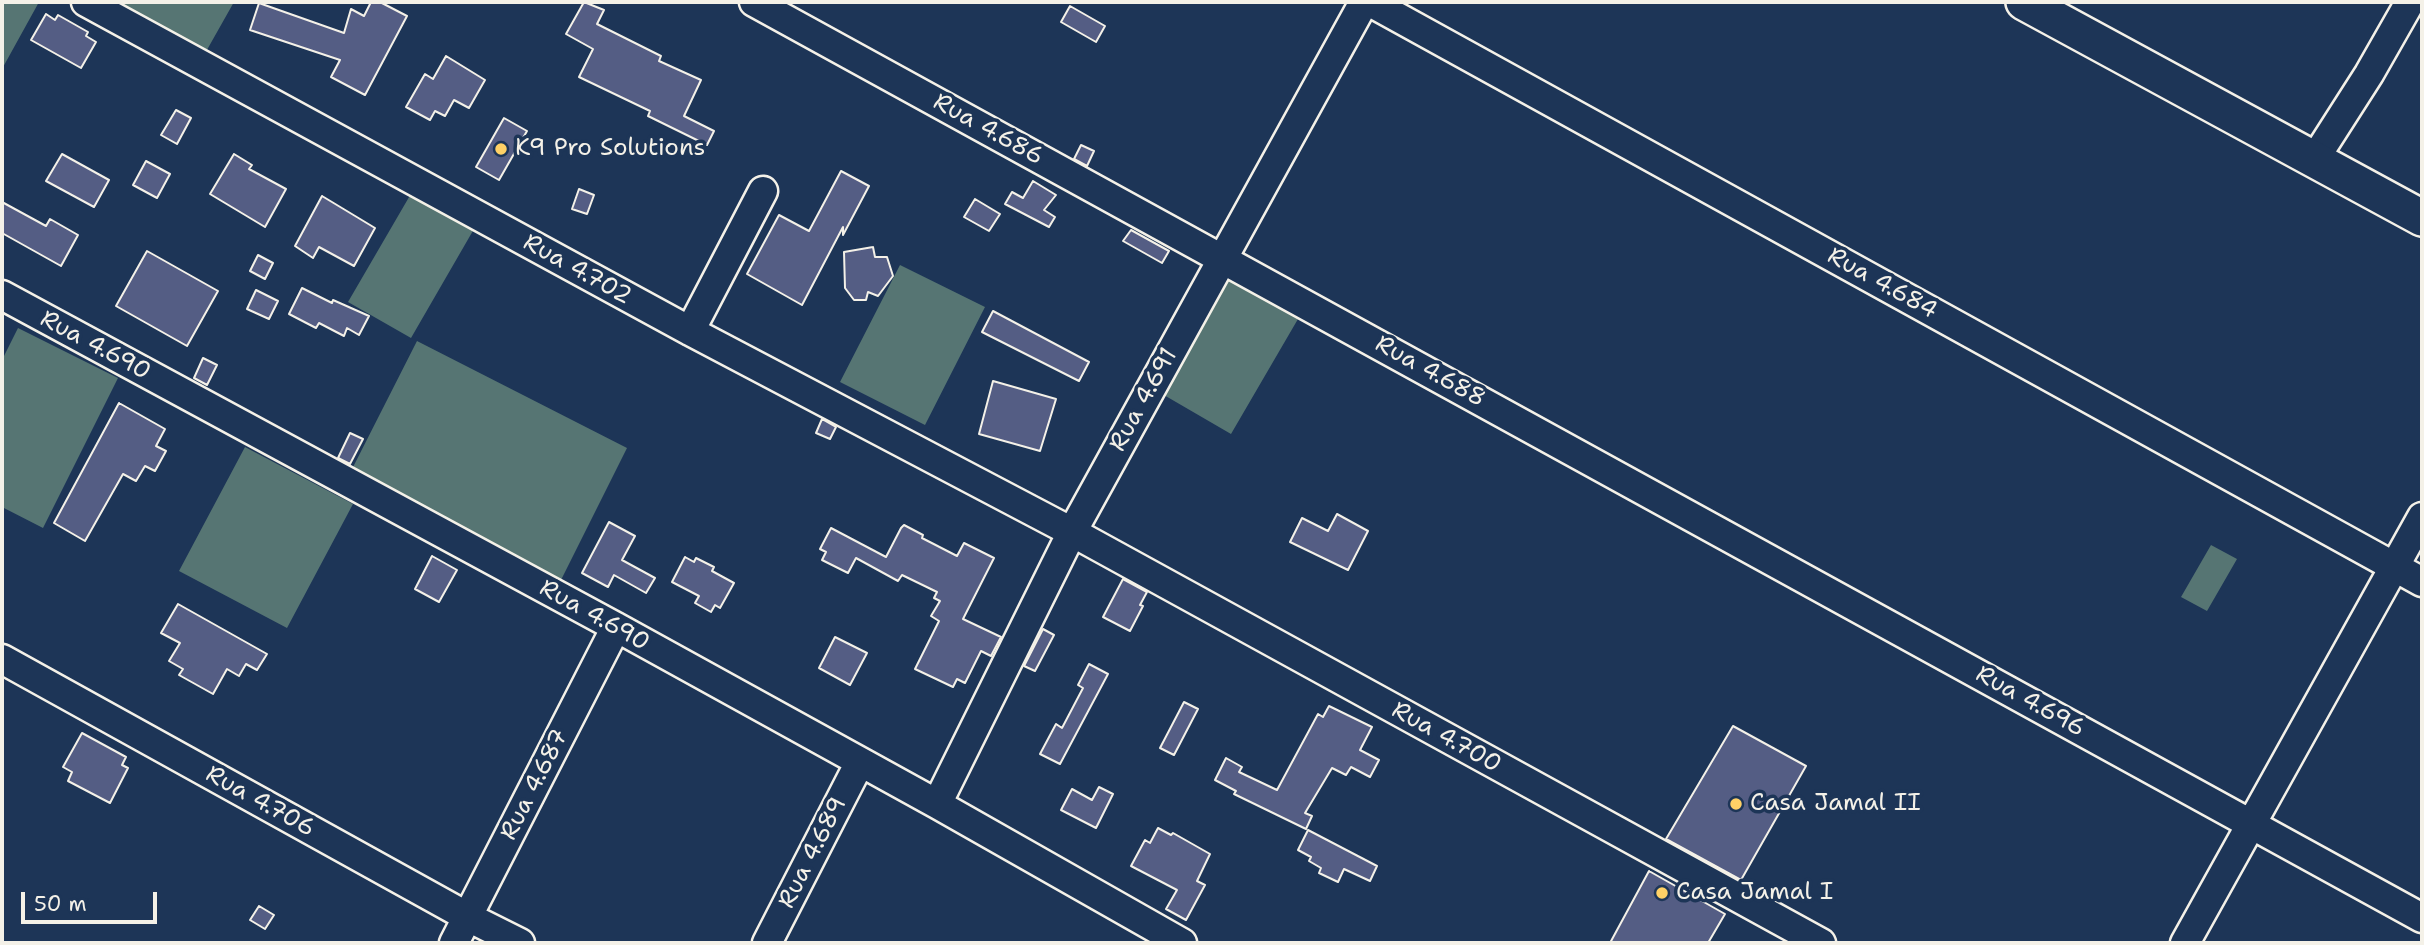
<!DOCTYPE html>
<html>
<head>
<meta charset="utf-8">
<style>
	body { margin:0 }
	#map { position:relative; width:2424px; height:945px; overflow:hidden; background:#1d3557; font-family:"Shantell Sans",sans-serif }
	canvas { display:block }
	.frame { position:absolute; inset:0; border:4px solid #f4f1e8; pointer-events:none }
	.scale { position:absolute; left:21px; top:892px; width:136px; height:32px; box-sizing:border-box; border:4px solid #f4f1e8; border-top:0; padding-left:9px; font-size:21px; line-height:24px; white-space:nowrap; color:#f4f1e8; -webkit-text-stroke:5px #1d3557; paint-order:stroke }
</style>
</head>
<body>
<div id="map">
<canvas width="2424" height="945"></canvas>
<div class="frame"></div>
<div class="scale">50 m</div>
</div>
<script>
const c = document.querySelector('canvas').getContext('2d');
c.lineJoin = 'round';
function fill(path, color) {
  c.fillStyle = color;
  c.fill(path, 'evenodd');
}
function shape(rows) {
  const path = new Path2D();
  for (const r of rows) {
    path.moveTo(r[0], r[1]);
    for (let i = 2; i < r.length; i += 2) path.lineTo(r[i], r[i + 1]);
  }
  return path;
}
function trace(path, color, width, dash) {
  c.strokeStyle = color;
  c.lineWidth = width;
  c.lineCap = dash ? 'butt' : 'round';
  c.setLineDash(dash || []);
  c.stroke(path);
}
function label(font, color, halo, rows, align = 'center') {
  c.font = font + ' "Shantell Sans",sans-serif';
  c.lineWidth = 7;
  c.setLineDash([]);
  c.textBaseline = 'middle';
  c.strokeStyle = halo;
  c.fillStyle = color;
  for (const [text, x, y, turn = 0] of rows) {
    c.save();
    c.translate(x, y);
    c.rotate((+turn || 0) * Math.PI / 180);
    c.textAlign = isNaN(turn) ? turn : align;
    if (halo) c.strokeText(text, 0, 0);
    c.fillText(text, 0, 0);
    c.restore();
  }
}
const green = shape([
	[2,2,39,2,2,69],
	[91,2,234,2,199,64],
	[412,192,474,229,411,338,348,302],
	[900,265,985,307,925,425,840,382],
	[1224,276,1298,319,1231,434,1157,391],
	[18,328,118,378,43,528,2,507,2,360],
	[417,341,627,448,561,580,350,473],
	[245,447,353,504,287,628,179,571],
	[2211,545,2237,559,2207,611,2181,597]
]);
const building = shape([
	[371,2,380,2,407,16,365,95,331,77,340,60,250,30,259,3,344,33,351,9,364,16,371,2],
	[584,2,604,10,597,24,661,56,659,61,701,80,684,116,714,131,707,145,648,116,650,111,579,77,593,49,566,34,584,2],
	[1070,6,1105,26,1096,42,1061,22,1070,6],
	[46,14,55,20,58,15,88,32,86,36,96,42,81,68,31,40,46,14],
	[446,56,485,80,469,108,454,100,445,116,435,111,430,120,406,107,425,74,433,79,446,56],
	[176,110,191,118,177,144,161,135,176,110],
	[504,118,527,131,499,180,476,167,504,118],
	[1081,145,1094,151,1087,166,1074,159,1081,145],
	[62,154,109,180,94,207,46,181,62,154],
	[234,154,252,165,249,169,286,189,265,227,210,194,234,154],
	[146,161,170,174,157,198,133,185,146,161],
	[841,171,869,186,843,235,843,227,802,305,747,274,779,215,809,231,841,171],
	[1033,181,1056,195,1044,210,1055,217,1049,227,1005,204,1012,192,1023,198,1033,181],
	[579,189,594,195,587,214,572,209,579,189],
	[322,196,375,228,354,266,319,247,313,258,295,246,322,196],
	[975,199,1000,214,989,231,964,217,975,199],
	[2,202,46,226,50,219,78,235,61,266,2,233,2,202],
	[1131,230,1169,251,1162,263,1123,241,1131,230],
	[873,247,875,257,887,257,893,276,878,296,868,292,866,300,854,300,845,288,844,252,873,247],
	[147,251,218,291,187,346,116,306,147,251],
	[258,255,273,263,265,279,250,271,258,255],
	[302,288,332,303,333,300,369,316,359,335,347,328,344,336,319,323,316,328,289,314,302,288],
	[256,290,278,301,269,319,247,309,256,290],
	[993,311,1089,362,1079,381,982,332,993,311],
	[203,358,217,365,207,385,194,378,203,358],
	[993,381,1056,399,1040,451,979,434,993,381],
	[119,403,165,429,156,446,166,451,155,471,145,466,136,481,123,474,85,541,54,523,119,403],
	[822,419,836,427,830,439,816,433,822,419],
	[350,433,363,439,350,464,338,458,350,433],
	[1337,514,1368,531,1348,570,1290,542,1302,518,1328,531,1337,514],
	[609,522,635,536,622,560,655,578,646,593,614,575,608,587,582,573,609,522],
	[904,525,923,535,922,538,957,556,964,543,994,558,963,619,1001,637,991,656,981,651,965,683,957,679,953,687,915,669,939,621,931,616,940,601,934,598,937,592,902,575,898,581,856,558,848,573,822,560,826,552,820,549,831,528,886,557,901,528,904,525],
	[432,556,457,570,439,602,415,589,432,556],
	[685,557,694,562,696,558,714,567,712,571,734,583,720,608,715,605,711,612,695,603,699,596,672,582,685,557],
	[1123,579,1147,592,1140,605,1143,606,1130,631,1103,617,1123,579],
	[178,604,267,654,257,670,246,664,239,676,227,669,213,694,179,675,183,669,169,661,180,643,161,633,178,604],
	[1043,629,1054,635,1035,671,1024,666,1043,629],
	[835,637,867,653,850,685,819,668,835,637],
	[1089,664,1108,674,1060,764,1040,754,1056,724,1062,728,1083,688,1078,685,1089,664],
	[1184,702,1198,709,1174,755,1160,748,1184,702],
	[1329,706,1372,727,1360,750,1379,760,1370,777,1351,767,1346,775,1332,768,1305,813,1312,816,1306,829,1234,794,1236,791,1215,780,1226,758,1242,767,1239,772,1277,790,1318,714,1323,717,1329,706],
	[1733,726,1806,766,1741,880,1666,839,1733,726],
	[82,733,126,757,122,765,128,768,110,803,68,781,72,772,63,767,82,733],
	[1099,787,1113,794,1096,828,1061,810,1072,789,1092,800,1099,787],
	[1158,828,1171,835,1173,833,1210,854,1197,881,1205,885,1186,920,1166,909,1177,890,1131,866,1145,840,1150,843,1158,828],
	[1308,830,1377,866,1370,881,1344,869,1338,882,1319,873,1321,868,1309,861,1311,857,1298,850,1308,830],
	[1649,871,1725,914,1708,943,1610,943,1649,871],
	[259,906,274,915,265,929,250,920,259,906]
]);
const minor = shape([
	[86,2,690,331,1072,532,1821,943],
	[754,2,2422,918],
	[1370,2,2422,582],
	[2314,160,2369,74,2410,2],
	[2,295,616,627,937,804,1182,943],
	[690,331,763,191],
	[2,659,468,917,520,943],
	[937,804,1072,532,1364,2],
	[454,943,616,627],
	[767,943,860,762],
	[2185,943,2422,517]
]);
const major = shape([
	[2024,2,2422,218]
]);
const markers = [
	[501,149,7,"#ffd166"],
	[1736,804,7,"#ffd166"],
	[1662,893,7,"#ffd166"]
];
const streetNames = [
	["Rua 4.686",988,130,29],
	["Rua 4.702",577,270,29],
	["Rua 4.684",1882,284,29],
	["Rua 4.690",95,346,28],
	["Rua 4.688",1430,372,29],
	["Rua 4.691",1144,400,-61],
	["Rua 4.690",594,616,29],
	["Rua 4.696",2030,702,29],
	["Rua 4.700",1446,738,29],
	["Rua 4.687",535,785,-63],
	["Rua 4.706",260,802,29],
	["Rua 4.689",813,853,-63]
];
const poiNames = [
	["K9 Pro Solutions",515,149],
	["Casa Jamal II",1750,804],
	["Casa Jamal I",1676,893]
];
fill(green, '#567573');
fill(building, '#545d84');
trace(building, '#f4f1e8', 2);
trace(minor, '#f4f1e8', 33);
trace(major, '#f4f1e8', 40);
trace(minor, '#1d3557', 28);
trace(major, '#1d3557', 35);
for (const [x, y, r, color] of markers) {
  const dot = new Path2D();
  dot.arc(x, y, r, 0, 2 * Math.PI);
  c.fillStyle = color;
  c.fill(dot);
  trace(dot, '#1d3557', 2.5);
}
label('24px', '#f4f1e8', '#1d3557', streetNames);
label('24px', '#f4f1e8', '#1d3557', poiNames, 'left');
</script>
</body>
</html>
